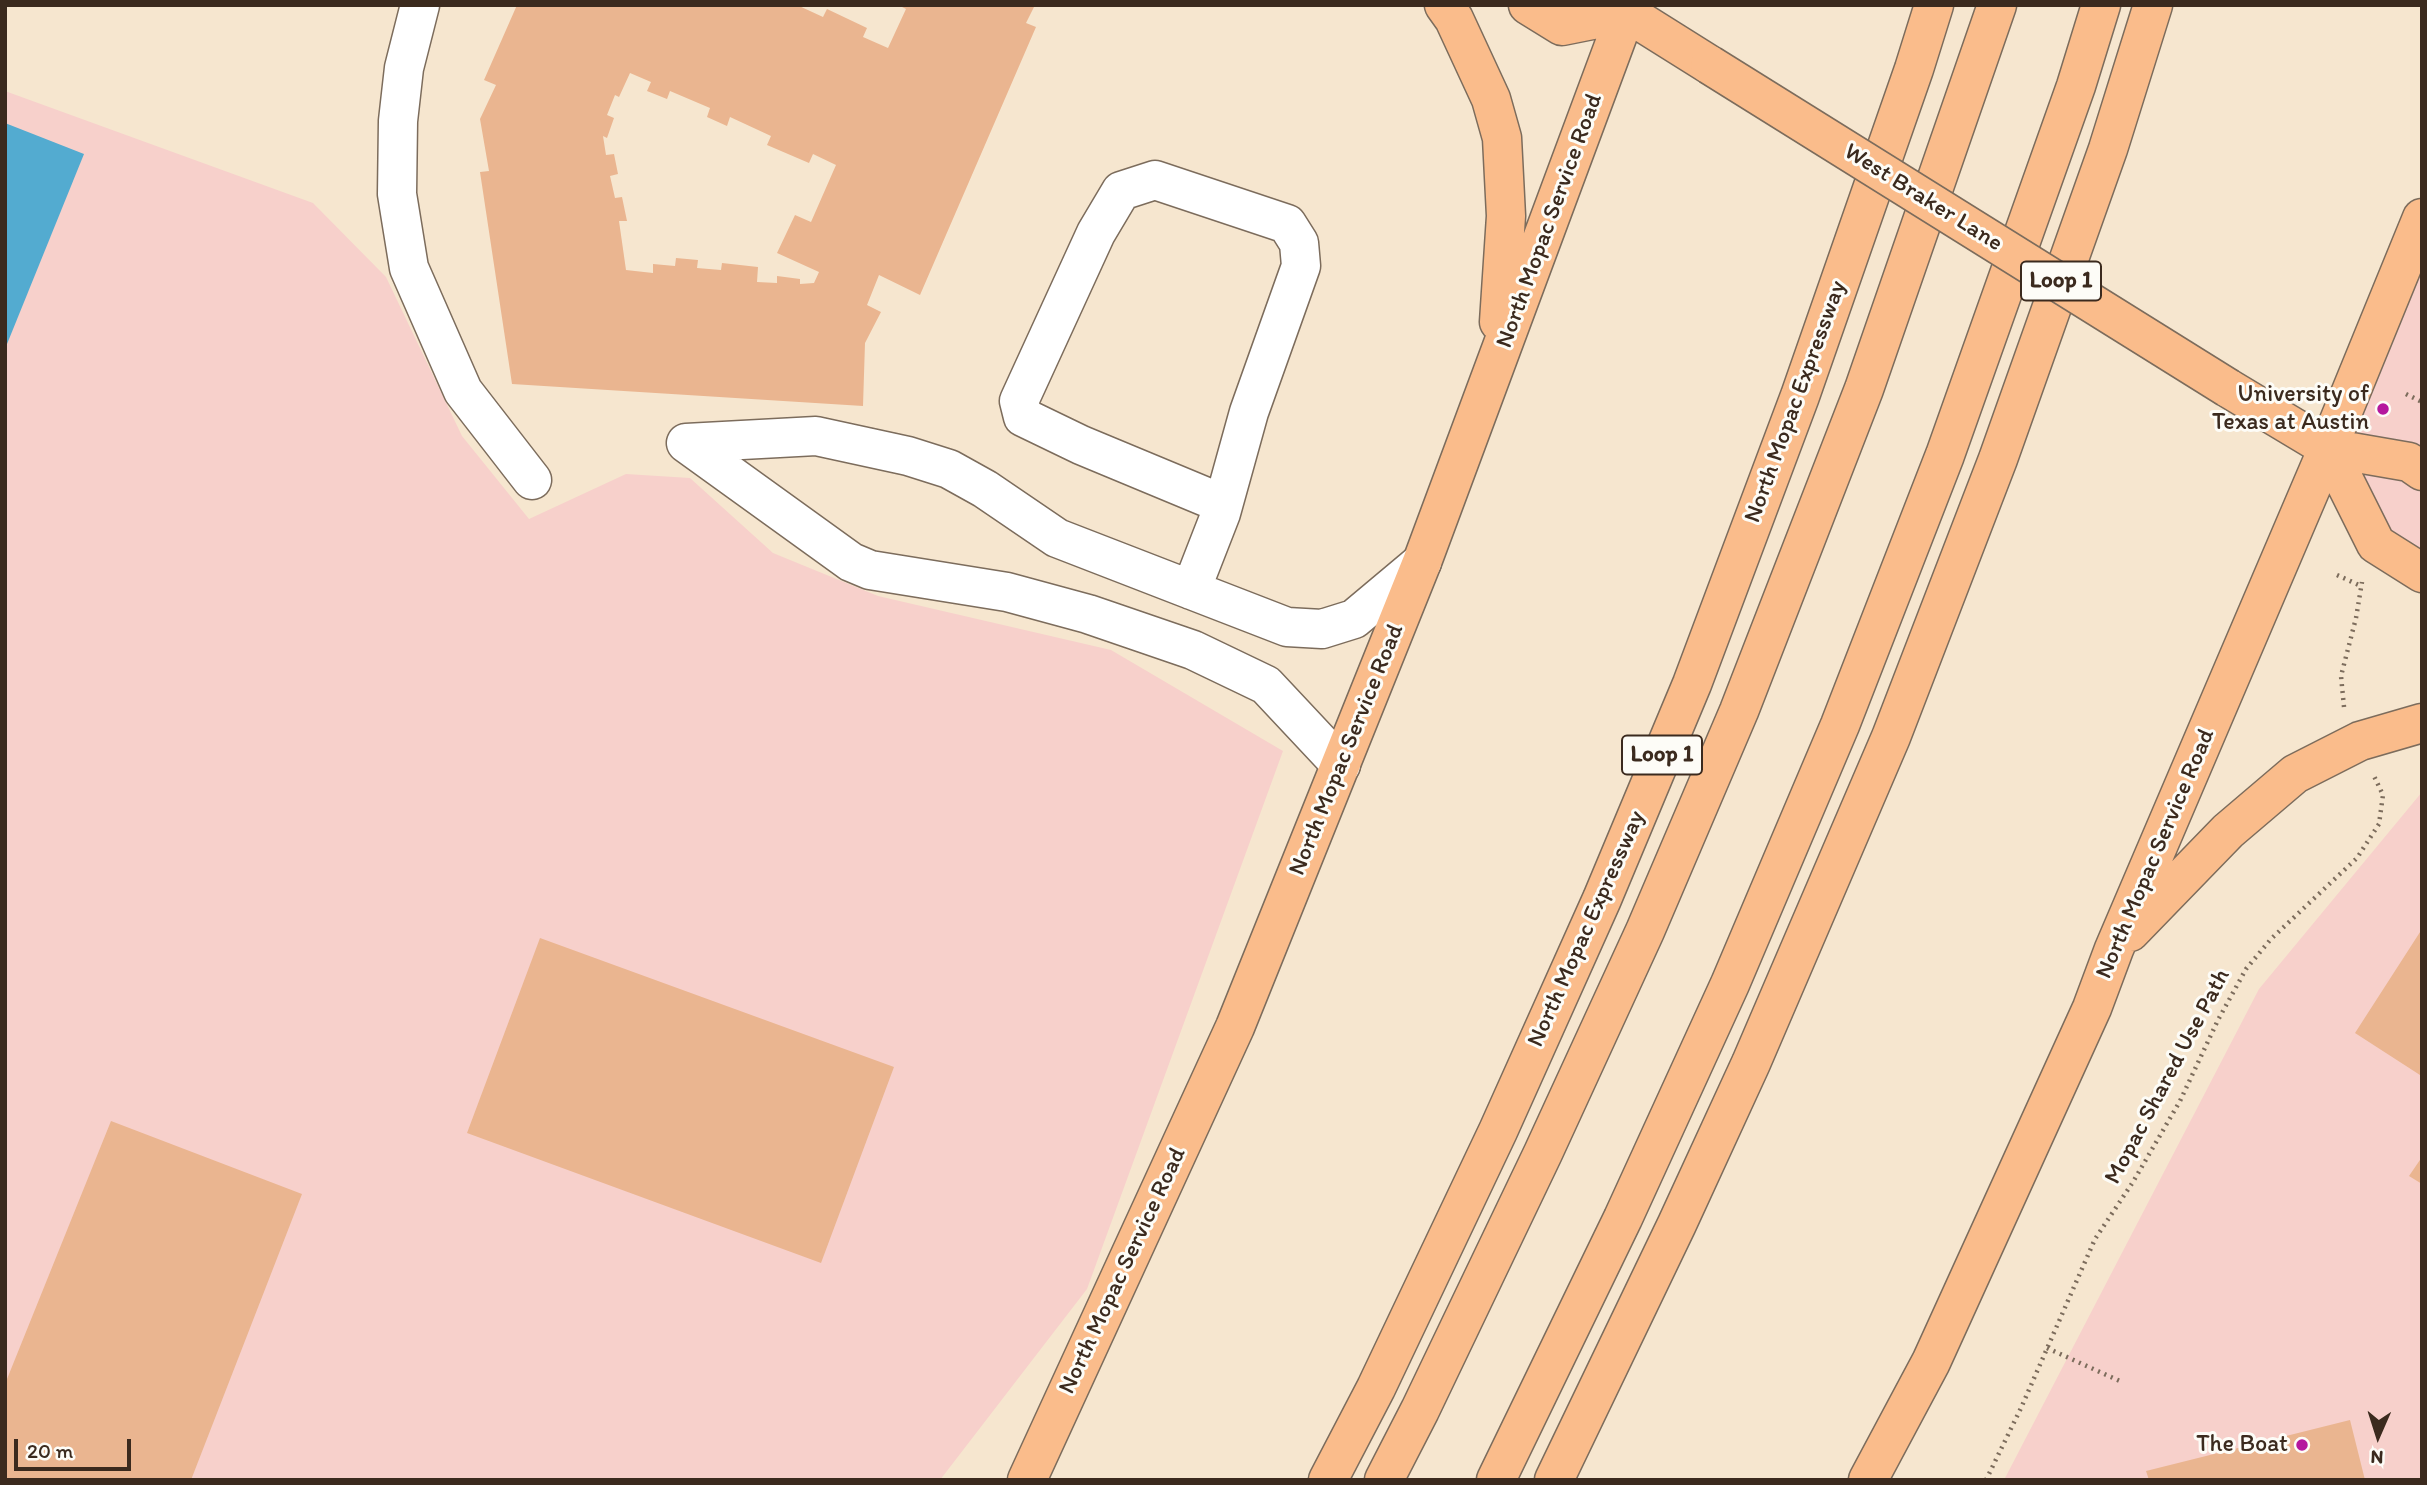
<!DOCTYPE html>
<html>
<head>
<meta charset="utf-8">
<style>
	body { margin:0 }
	#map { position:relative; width:2427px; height:1485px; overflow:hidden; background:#f6e6cf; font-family:Itim,sans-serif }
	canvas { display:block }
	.frame { position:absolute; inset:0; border:7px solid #3b2a1e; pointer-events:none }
	.north { position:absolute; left:2343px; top:1401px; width:70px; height:70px; -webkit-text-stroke:5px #fdfcf7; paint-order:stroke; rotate:183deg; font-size:19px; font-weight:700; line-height:28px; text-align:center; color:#3b2a1e }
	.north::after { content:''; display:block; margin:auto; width:24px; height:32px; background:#3b2a1e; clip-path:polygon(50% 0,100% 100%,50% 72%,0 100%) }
	.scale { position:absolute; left:14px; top:1439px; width:117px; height:32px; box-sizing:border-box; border:4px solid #3b2a1e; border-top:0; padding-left:9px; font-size:21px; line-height:24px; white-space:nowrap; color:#3b2a1e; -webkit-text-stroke:5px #fdfcf7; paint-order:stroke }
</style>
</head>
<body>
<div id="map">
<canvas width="2427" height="1485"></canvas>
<div class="frame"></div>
<div class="north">N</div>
<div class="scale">20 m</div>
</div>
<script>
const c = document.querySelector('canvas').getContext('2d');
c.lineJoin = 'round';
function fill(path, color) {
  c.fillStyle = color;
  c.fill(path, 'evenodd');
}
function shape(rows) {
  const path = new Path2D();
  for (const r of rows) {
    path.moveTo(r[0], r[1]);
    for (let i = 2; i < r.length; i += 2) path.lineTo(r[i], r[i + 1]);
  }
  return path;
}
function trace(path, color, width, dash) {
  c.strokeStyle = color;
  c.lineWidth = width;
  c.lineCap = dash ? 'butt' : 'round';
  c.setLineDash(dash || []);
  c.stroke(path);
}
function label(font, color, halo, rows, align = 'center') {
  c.font = font + ' Itim,sans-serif';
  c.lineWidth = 6;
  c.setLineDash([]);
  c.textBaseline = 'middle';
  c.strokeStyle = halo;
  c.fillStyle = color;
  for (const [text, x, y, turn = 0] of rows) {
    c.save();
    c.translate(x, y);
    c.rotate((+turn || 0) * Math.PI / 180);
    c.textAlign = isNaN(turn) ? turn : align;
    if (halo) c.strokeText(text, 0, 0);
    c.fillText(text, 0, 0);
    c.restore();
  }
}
const built = shape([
	[5,91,313,203,386,277,462,436,529,519,626,474,690,478,773,553,878,596,1111,650,1283,751,1087,1289,940,1480,5,1480],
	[2422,218,2422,573,2328,448],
	[2422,792,2422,1480,2004,1480,2259,989]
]);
const water = shape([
	[5,123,84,154,5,349]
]);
const building = shape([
	[517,5,797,5,823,17,827,9,867,28,863,37,888,48,906,9,898,5,1035,5,1026,23,1036,27,920,295,879,275,867,305,881,312,865,343,863,406,512,384,480,172,489,171,480,119,496,85,484,80],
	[630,73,651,82,647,91,667,99,670,91,710,108,707,117,727,126,730,117,771,136,767,145,809,163,813,154,836,165,811,222,795,215,777,253,819,272,814,283,800,284,800,279,777,276,777,283,757,282,758,267,722,263,721,270,697,268,698,260,676,258,675,266,653,264,653,273,626,270,619,221,627,221,622,197,615,198,610,176,618,174,614,154,606,155,603,136,607,138,614,118,607,115,615,95,619,97],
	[2422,929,2422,1072,2420,1075,2355,1033],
	[540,938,894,1067,821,1263,467,1133],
	[111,1121,302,1194,191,1480,5,1480,5,1384],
	[2422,1157,2422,1184,2409,1176],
	[2350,1420,2365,1480,2149,1480,2146,1471]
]);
const path = shape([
	[2406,394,2422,402],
	[2337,575,2361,586],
	[2344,707,2341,676,2356,618,2362,582],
	[2047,1348,2122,1382],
	[1986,1480,2021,1408,2095,1239,2133,1182,2180,1101,2218,1020,2246,969,2271,939,2357,858,2379,824,2383,795,2374,776]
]);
const minor = shape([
	[420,5,404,68,398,121,397,194,409,268,463,391,532,480],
	[686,443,816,436,908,456,949,469,985,489,1057,538,1287,627,1322,629,1354,619,1422,562],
	[686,443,851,562,870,570,1007,592,1088,614,1193,650,1266,685,1341,765],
	[1191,590,1221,513,1249,412,1301,266,1299,243,1287,224,1155,180,1121,191,1096,233,1019,401,1023,417,1081,445,1223,504]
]);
const major = shape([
	[1444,5,1454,19,1491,99,1502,138,1506,216,1499,322],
	[1528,5,1562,26,1627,13],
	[1624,5,1627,13,1710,65],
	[2228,388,2328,448,2409,462,2422,471],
	[2328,448,2376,544,2422,573],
	[2130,932,2228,831,2295,774,2360,741,2422,723],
	[1027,1480,1235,1027,1422,562,1629,5],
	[1868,1480,1931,1362,2092,1008,2114,949,2328,448,2422,218]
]);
const highway = shape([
	[1328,1480,1376,1388,1498,1131,1602,899,1692,684,1800,396,1914,69,1934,5],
	[1384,1480,1420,1410,1543,1153,1645,931,1739,711,1864,389,1997,5],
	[1496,1480,1623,1218,1730,984,1840,725,1945,455,2076,86,2101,5],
	[1554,1480,1677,1224,1751,1063,1891,737,1998,459,2108,149,2153,5]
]);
const majorBridge = shape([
	[1710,65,2228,388]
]);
const markers = [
	[2383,409,7,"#b5179e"],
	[2302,1445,7,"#b5179e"]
];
const shields = [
	[2061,281,80],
	[1662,755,80]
];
const shieldNames = [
	["Loop 1",2061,281],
	["Loop 1",1662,755]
];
const streetNames = [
	["West Braker Lane",1923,198,32],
	["North Mopac Service Road",1550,221,-70],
	["North Mopac Expressway",1796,402,-70],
	["North Mopac Service Road",1347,750,-68],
	["North Mopac Service Road",2156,854,-67],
	["North Mopac Expressway",1587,929,-66],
	["Mopac Shared Use Path",2168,1077,-62],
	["North Mopac Service Road",1123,1271,-65]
];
const poiNames = [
	["University of",2369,395],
	["Texas at Austin",2369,423],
	["The Boat",2288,1445]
];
fill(built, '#f7d0cb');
fill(water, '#53abd0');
fill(building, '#eab590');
trace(minor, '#7c6c5c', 41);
trace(major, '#7c6c5c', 41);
trace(highway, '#7c6c5c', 41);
trace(path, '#7c6c5c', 4.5, [2, 5]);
trace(minor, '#fff', 38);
trace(major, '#fabc8b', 38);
trace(highway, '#fabc8b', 38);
trace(majorBridge, '#7c6c5c', 41, []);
trace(majorBridge, '#fabc8b', 38);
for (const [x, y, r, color] of markers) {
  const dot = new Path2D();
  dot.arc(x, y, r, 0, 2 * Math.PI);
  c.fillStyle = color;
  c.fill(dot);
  trace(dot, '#fdfcf7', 2.5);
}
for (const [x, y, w] of shields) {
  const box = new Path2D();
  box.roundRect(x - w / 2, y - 19.5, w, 39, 5);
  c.fillStyle = '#fdfcf7';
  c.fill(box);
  trace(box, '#3b2a1e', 2);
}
label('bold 23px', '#3b2a1e', null, shieldNames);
label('24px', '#3b2a1e', '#fdfcf7', streetNames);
label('24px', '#3b2a1e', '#fdfcf7', poiNames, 'right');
</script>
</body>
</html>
